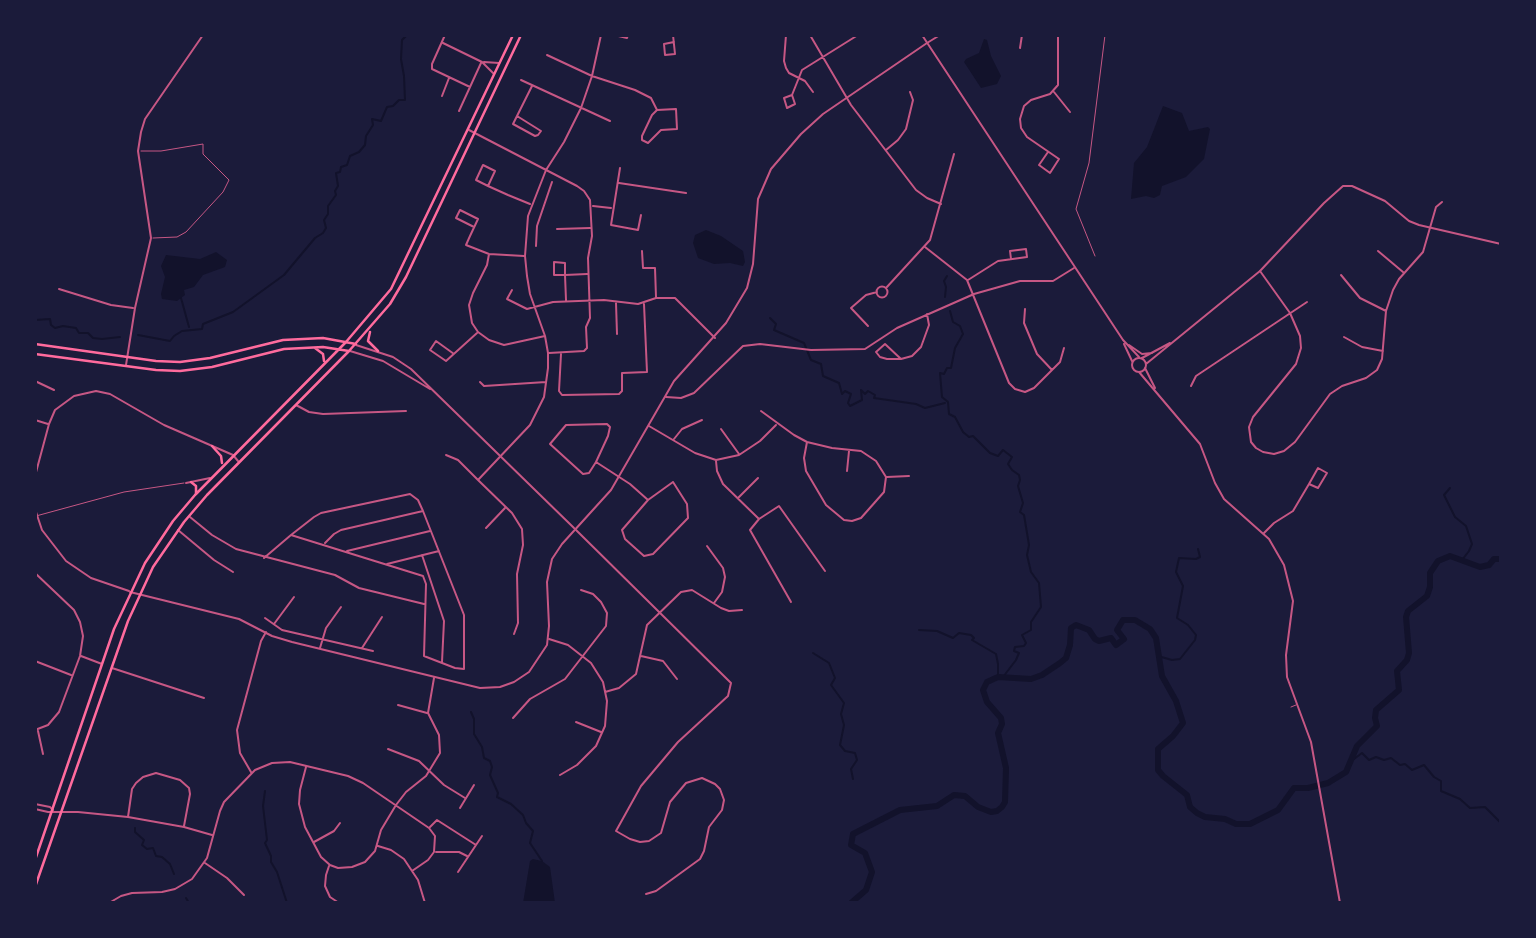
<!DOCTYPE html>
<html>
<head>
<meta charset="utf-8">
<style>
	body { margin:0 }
	#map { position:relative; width:1536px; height:938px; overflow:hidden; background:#1b1b3a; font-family:Commissioner,sans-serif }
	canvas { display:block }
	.frame { position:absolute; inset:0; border:37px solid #1b1b3a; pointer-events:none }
</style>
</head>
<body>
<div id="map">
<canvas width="1536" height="938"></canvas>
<div class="frame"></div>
</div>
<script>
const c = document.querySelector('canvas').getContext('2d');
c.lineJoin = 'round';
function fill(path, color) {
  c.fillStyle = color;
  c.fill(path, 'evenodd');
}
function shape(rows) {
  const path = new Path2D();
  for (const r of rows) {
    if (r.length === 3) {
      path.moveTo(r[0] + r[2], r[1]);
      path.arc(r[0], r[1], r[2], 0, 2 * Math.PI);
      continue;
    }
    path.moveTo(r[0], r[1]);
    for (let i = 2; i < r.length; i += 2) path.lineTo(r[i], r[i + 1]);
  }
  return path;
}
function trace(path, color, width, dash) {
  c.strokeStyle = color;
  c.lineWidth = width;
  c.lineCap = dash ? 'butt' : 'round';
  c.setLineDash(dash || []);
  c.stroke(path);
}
const water = shape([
	[984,39,987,40,991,56,1001,76,997,84,981,88,964,62,966,59,979,53],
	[1163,106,1182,113,1189,131,1208,127,1210,129,1204,159,1186,177,1162,186,1160,195,1154,198,1146,196,1131,199,1134,163,1147,147],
	[706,230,721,236,743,251,745,262,743,266,730,263,714,264,698,258,693,243,695,235],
	[216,252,227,260,225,267,203,275,194,287,184,290,185,295,177,301,162,299,161,294,165,277,161,266,166,255,200,259],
	[533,859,542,861,550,867,555,903,523,903,530,861]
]);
const stream = shape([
	[945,297,946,287,944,281,947,276],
	[181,298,189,327],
	[950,311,953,322,960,326,963,334,955,348,951,368,947,368,944,374,940,373,942,397,948,402,949,414,955,417,963,432,969,437,973,436,990,453,998,456,1003,450,1012,457,1008,464,1012,470,1019,475,1020,480,1018,486,1023,503,1020,512,1024,515,1029,545,1027,555,1031,572,1039,583,1041,607,1031,622,1031,630,1022,635,1026,643,1024,646,1015,647,1014,651,1019,653,1016,660,1003,677],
	[770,318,776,324,774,330,804,343,811,360,821,364,823,376,839,383,842,394,845,391,851,394,848,403,850,406,862,400,861,390,865,394,868,391,875,395,874,398,916,404,925,408,945,403],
	[35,320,50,319,51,325,55,328,63,326,76,328,79,333,88,333,93,338,102,339,120,337],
	[138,335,170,341,174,336,182,331,202,329,203,324,233,312,284,275,315,238,323,233,326,228,324,220,328,214,328,206,336,195,335,191,338,186,336,173,340,172,341,167,347,165,350,156,359,152,365,145,366,136,373,125,372,119,381,121,387,107,393,106,399,100,405,100,404,76,401,59,402,40,407,35],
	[1450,488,1444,495,1455,517,1466,526,1472,544,1469,551,1462,560],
	[919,630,937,631,953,638,959,633,971,635,974,638,972,640,996,654,998,664,998,677],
	[813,653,829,663,835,678,831,685,844,703,841,714,844,725,840,745,845,751,855,753,857,760,851,769,853,779],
	[1158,656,1172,660,1180,659,1195,640,1196,635,1188,625,1177,618,1183,586,1176,572,1179,558,1196,559,1200,557,1198,549],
	[471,712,474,719,474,734,482,747,484,758,490,761,492,767,490,775,498,793,497,797,511,804,523,815,526,823,533,831,530,843,542,861],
	[1350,762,1362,753,1369,760,1376,757,1384,760,1391,758,1400,765,1405,764,1412,770,1424,765,1434,777,1441,781,1441,791,1460,799,1470,808,1485,807,1501,823],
	[265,791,263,806,267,840,265,843,271,856,271,862,277,872,287,903],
	[135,828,135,832,144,840,142,845,147,849,153,848,156,856,162,857,170,864,174,874],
	[186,898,189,903]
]);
const river = shape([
	[851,903,866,890,872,872,865,853,851,845,853,834,900,810,937,806,954,795,965,796,978,807,991,812,997,811,1002,807,1005,802,1006,768,998,733,1002,724,1001,718,987,702,983,690,987,682,998,677,1031,679,1042,675,1060,663,1066,658,1070,645,1071,628,1076,625,1089,630,1095,639,1099,641,1111,638,1116,645,1124,639,1117,630,1123,620,1135,620,1150,629,1156,638,1162,676,1176,701,1183,723,1173,736,1158,749,1158,770,1163,776,1187,795,1190,807,1197,813,1205,817,1225,819,1236,824,1250,824,1278,810,1294,788,1308,788,1328,783,1346,772,1357,746,1377,726,1375,718,1376,710,1399,690,1397,671,1407,660,1409,653,1406,617,1408,611,1427,596,1430,587,1430,573,1438,561,1450,556,1480,567,1489,565,1494,559,1501,559]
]);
const service = shape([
	[141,151,161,151,203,144,203,154,229,180,223,192,186,232,177,237,153,238],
	[1095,256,1076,209,1089,163,1105,35],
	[36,516,124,492,184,483],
	[1291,707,1296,705]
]);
const minor = shape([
	[445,35,432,64,432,69,470,87],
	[614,35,627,38,628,35],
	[673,35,675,54,665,55,664,44,674,42],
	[786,35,784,61,786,68,789,73,805,81,813,92],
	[810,35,851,105,916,190,927,198,941,204],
	[443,43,482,62,494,74],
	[927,43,940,35],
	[1020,48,1022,35],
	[547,55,592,76,635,90,651,98,657,110,652,115,642,136,642,140,648,143,661,130,677,129,676,109,657,110],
	[484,62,499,63],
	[521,80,610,121],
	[1054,92,1070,112],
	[792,95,795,104,787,108,784,98,792,95,802,70,858,35],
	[442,96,449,78],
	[459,111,481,63],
	[517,116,541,131,538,135,535,136,513,124,532,86],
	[469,130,577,186,584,191,590,200,592,236,588,258,590,318,586,327,587,348,584,351,549,353],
	[886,150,898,140,906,129,913,100,910,92],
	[1048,152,1039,165,1050,173,1059,159,1027,137,1021,128,1020,119,1024,106,1031,100,1050,94,1058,85,1058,35],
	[620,168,611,225,638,230,641,215],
	[619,183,686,193],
	[488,186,495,171,483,165,476,180,488,186,508,195,530,204],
	[593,206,611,208],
	[474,227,456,218,460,210,478,219,470,236,466,245,489,254,524,256],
	[557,229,590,228],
	[536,246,537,226,552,182],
	[925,247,967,280,1009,383,1015,389,1025,392,1034,388,1060,362,1064,348],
	[642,251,643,268,655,268,656,297],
	[1378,251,1403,272],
	[489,254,487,265,473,293,469,305,472,323,478,332,489,340,504,345,545,336],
	[1260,271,1290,313,1300,336,1301,348,1296,364,1253,417,1249,427,1251,442,1256,448,1263,452,1274,454,1284,451,1295,442,1330,394,1342,386,1366,378,1377,370,1382,359,1386,311,1393,290,1399,279,1423,252,1436,207,1442,202],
	[1341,275,1360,298,1386,311],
	[968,280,998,261,1027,257,1026,249,1010,251,1011,259],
	[882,292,5.5],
	[886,288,930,240,954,154],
	[59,289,111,305,133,308],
	[512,290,507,299,527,309,553,302,604,300,638,304,656,298,675,298,715,338],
	[566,300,565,275,565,263,554,262,554,275,565,275,587,274],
	[616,303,617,334],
	[1025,309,1024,323,1037,354,1052,370],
	[868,326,851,308,866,295,877,292],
	[1344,337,1362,347,1383,351],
	[454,354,436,341,430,350,446,361,477,333],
	[561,354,559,391,562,395,619,394,622,391,622,373,647,372,644,304],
	[901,359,885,344,876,352,880,357,887,359,901,359,912,356,921,347,929,325,927,314],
	[35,381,54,390],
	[480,382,484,386,546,382],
	[1191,386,1196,376,1307,302],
	[666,397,681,398,694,393,743,346,760,344,811,350,865,349,897,328,974,294,1020,281,1053,281,1074,268],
	[296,405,309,412,323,414,406,411],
	[761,411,794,435,807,442,832,448,861,451,876,461,886,477,884,492,861,518,852,521,844,520,826,505,806,471,804,458,807,442],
	[35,420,48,424],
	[649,426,695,453,716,460,739,455,760,441,776,425],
	[721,429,739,454],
	[674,439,682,429,702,420],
	[446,455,458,460,478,480,512,513,522,529,523,545,517,574,518,623,514,634],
	[716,461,717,471,723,484,759,519],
	[596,462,608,436,610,427,607,424,566,425,550,444,583,474,589,473,596,462,630,484,648,500],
	[847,471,849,451],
	[35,476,49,424,55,410,74,396,96,391,110,394,164,425,233,455,238,461],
	[887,477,909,476],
	[478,480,530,425,544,397,548,368,548,353,545,336,530,294,527,276,525,256,528,216,546,170,564,142,581,108,592,76,601,35],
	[673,482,687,504,688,518,653,554,644,556,625,539,622,530,648,500,673,482],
	[186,483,210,478],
	[738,498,758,478],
	[35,509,42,530,66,561,91,578,129,591],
	[190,517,212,535,236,549,335,575,359,588,424,604],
	[486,528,505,508],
	[575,529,731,683,728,696,678,742,641,786,616,831,630,839,640,842,649,841,661,833,670,802,686,783,702,778,715,784,720,789,724,800,722,810,709,827,704,851,700,859,656,891,646,894],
	[178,530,214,560,233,572],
	[1264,533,1274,523,1293,511,1309,484,1318,488,1327,473,1318,468,1309,484],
	[325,543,334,534,341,530,423,511],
	[707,546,723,568,725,577,722,592,714,603],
	[347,551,430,531],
	[422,555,444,621,442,662],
	[264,558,291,535,314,517,321,513,410,494,418,500,423,511,464,615,464,669,455,668,424,656,426,584,423,576,291,535],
	[387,564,439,551],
	[35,573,74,610,80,622,83,636,80,656,59,712,48,725,35,730],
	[791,602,750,530,759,519,779,506,825,571],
	[265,618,282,630,373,651],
	[274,624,294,597],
	[549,639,568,645,591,663,603,682,607,701,605,726,596,746,577,765,560,775],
	[320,648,326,628,341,607],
	[362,648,382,617],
	[81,656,102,664],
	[641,656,663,661,677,679],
	[35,661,71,675],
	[112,668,204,698],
	[605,692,619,688,636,674,647,625,681,592,692,590,721,608,729,611,742,610],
	[398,705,427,713],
	[513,718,530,699,565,679,606,626,607,613,601,602,593,594,581,590],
	[576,722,601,732],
	[38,731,43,754],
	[388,749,419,761,444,785,465,798],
	[306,767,300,790,299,804,305,827,321,857,330,865,338,868,352,867,365,862,375,851,381,830,396,805,406,792,426,776,440,753,439,735,428,713,434,678],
	[251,772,240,753,237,730,261,641,266,632],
	[35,804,50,807,53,810],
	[460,808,474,785],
	[35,809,48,812,78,812,128,817,184,827,212,835],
	[128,817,132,789,136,783,143,777,156,773,180,780,189,788,190,794,184,826],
	[430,827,437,820,476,845],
	[314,842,334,831,340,823],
	[378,846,391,850,404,859,418,880,425,903],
	[436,852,459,852,467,856],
	[205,863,227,878,244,895],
	[329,866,326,875,325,886,330,897,339,903],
	[458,872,482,836],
	[109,903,121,896,132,893,162,892,175,889,192,879,207,858,220,811,224,802,255,770,272,763,290,762,348,776,363,783,429,828,435,836,434,852,428,860,412,871]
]);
const tertiary = shape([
	[922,35,1123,340,1139,357],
	[1124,344,1132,361],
	[356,345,393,357,411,369,574,528],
	[1129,345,1142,354,1152,353],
	[350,351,383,361,430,389],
	[1139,365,7],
	[1142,358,1170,343],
	[1146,364,1260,271,1324,203,1343,186,1352,186,1385,201,1409,221,1419,225,1501,244],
	[126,365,135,308,151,238,138,151,141,132,145,119,203,35],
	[1145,368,1155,388],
	[1139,372,1200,444,1215,483,1224,499,1269,539,1284,565,1293,601,1286,655,1287,677,1311,742,1340,903],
	[130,592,239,619,272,636,292,642,480,688,500,687,514,682,529,672,547,645,549,626,547,582,552,559,562,544,611,490,674,381,726,323,747,288,753,264,758,199,771,169,801,134,823,114,927,43]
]);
const primary = shape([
	[370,332,368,341,378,351],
	[35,344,156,361,180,362,210,358,283,340,323,338,356,344],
	[315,348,323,354,324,361],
	[35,354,156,370,180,371,212,367,284,349,323,347,349,351],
	[212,446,221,456,222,463],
	[191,482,196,486,196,494],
	[35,860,114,629,145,563,173,521,195,495,346,342,391,289,513,35],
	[35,887,128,621,153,567,184,522,207,495,349,351,390,304,406,277,521,35]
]);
fill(water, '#12122b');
trace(stream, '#12122b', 2);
trace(river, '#12122b', 6);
trace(service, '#c65784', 1);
trace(minor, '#c65784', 2);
trace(tertiary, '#c65784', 2);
trace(primary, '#ff6b9d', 2.5);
</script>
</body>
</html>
